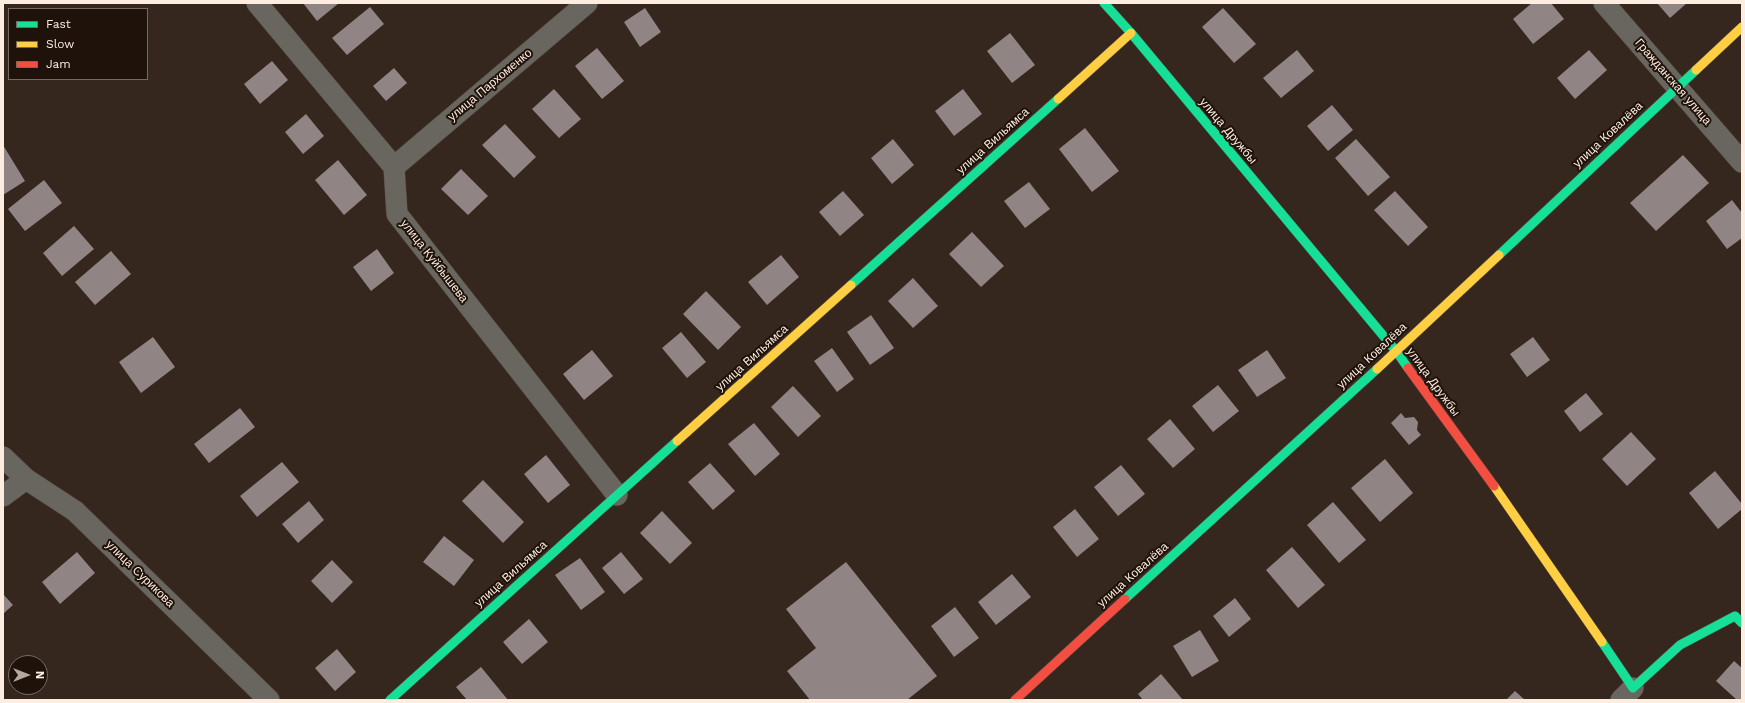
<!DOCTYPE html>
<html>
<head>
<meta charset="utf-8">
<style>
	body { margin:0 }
	#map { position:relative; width:1745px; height:703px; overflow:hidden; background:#35271d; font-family:"Work Sans",sans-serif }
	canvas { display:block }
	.frame { position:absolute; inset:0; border:4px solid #fdece0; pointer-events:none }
	.legend { position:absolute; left:8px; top:8px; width:140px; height:72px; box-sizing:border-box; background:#1e120a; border:1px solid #776960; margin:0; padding:5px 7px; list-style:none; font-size:12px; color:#fdece0 }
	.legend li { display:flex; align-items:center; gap:8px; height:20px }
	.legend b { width:20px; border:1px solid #776960 }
	.north { position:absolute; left:8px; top:655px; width:40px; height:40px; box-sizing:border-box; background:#1e120a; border:1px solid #776960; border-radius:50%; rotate:90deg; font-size:11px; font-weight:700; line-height:16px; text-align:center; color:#fdece0 }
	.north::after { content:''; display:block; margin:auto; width:14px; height:18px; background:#b7a79c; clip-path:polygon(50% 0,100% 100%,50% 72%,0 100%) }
</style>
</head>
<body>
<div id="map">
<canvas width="1745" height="703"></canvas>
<div class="frame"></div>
<ul class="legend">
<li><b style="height:5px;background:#16e098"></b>Fast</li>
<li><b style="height:5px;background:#ffcf43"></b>Slow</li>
<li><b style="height:5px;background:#f24e42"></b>Jam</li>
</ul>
<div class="north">N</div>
</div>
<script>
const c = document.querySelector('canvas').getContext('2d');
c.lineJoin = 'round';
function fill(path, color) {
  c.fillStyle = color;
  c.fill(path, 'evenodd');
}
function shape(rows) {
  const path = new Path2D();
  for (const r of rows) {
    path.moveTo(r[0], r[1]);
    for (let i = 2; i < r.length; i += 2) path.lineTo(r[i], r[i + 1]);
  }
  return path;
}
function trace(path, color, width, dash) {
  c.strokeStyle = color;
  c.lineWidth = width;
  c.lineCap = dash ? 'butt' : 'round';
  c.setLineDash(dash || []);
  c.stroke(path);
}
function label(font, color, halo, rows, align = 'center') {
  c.font = font + ' "Work Sans",sans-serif';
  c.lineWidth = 4;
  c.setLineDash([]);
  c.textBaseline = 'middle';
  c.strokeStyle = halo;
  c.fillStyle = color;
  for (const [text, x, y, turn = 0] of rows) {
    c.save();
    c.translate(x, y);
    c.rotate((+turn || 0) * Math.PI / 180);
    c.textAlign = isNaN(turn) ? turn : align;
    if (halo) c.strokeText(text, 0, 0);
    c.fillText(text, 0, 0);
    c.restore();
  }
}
const building = shape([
	[303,3,339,3,317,21],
	[1532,3,1551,3,1564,19,1533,44,1513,19],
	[1657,3,1687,3,1670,18],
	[370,7,384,24,347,55,332,38],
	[645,8,661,32,640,47,624,22],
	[1223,8,1256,44,1234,63,1202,27],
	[1010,33,1035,65,1012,83,987,51],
	[597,48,624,81,602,99,575,66],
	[1297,50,1314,71,1281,98,1263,78],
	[1589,50,1607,70,1575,99,1557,78],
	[272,61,288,80,260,104,244,84],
	[394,68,407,83,386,101,373,86],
	[554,89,581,119,559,138,532,109],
	[963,89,982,114,954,136,935,111],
	[1332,105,1353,130,1328,151,1307,126],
	[306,114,324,136,303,154,285,132],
	[505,124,536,157,514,178,482,145],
	[1085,128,1119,171,1092,192,1059,149],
	[893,139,914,165,892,184,871,158],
	[1356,139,1390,177,1368,196,1335,158],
	[3,145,25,181,3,195],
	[1683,155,1709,183,1656,231,1630,203],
	[338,160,367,195,344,215,315,180],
	[461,169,488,196,468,215,441,189],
	[44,180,62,203,25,231,8,209],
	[1029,182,1050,209,1025,228,1004,201],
	[843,191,864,215,840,236,819,212],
	[1395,191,1428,227,1408,246,1374,210],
	[1732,200,1742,213,1742,238,1727,249,1706,221],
	[74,226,94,249,62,276,43,253],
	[972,232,1004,266,981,287,949,254],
	[377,249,394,273,371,291,353,267],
	[111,251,131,274,95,305,75,282],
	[781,255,799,277,767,305,748,282],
	[913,278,938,306,913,328,888,301],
	[706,291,741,327,718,350,683,314],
	[871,315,894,348,870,365,847,332],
	[681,332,706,362,687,378,662,348],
	[153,337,175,367,141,393,119,362],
	[1533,337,1550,360,1527,377,1510,354],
	[832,348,854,379,837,392,814,361],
	[592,350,613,376,584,400,563,374],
	[1267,350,1286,378,1257,397,1238,370],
	[1218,385,1239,411,1213,432,1192,406],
	[793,386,821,416,798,437,771,407],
	[1586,393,1603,414,1580,432,1564,411],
	[240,408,255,427,209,463,194,444],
	[1401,413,1405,418,1414,417,1418,422,1417,430,1421,435,1409,445,1391,423],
	[1170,419,1195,449,1173,468,1147,439],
	[754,423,780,454,755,476,728,444],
	[1631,432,1656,459,1627,486,1602,459],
	[546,455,570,485,548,503,524,474],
	[1385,459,1413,493,1380,522,1351,488],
	[282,462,299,482,257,517,240,496],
	[710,463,735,491,713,510,688,482],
	[1121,465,1145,494,1118,516,1094,487],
	[1715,471,1742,504,1742,509,1718,529,1689,493],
	[483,480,524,522,503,543,462,501],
	[309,501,324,520,298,543,282,524],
	[1333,502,1366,540,1339,563,1307,525],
	[1075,509,1099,539,1077,557,1053,527],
	[662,511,692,543,670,564,640,533],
	[444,536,474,560,454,586,423,562],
	[1292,547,1325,585,1298,608,1266,570],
	[77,552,95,573,60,604,42,582],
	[621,552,643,579,624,594,602,568],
	[580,558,605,592,581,610,555,575],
	[332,560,353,582,332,603,311,581],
	[846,562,937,676,907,700,810,700,787,671,816,648,786,609],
	[1012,574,1031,597,996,625,978,602],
	[3,594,13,605,3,614],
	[1235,598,1251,619,1229,637,1213,616],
	[955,607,979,638,954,657,931,626],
	[529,619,548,642,522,664,503,642],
	[1200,630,1219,661,1192,677,1173,646],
	[337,649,356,672,335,691,315,668],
	[1734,661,1742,668,1742,700,1737,700,1716,681],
	[481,667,508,700,467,700,456,687],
	[1161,674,1183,700,1143,700,1138,694],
	[1515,691,1525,700,1506,700]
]);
const street = shape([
	[257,3,394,167,397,214,617,495],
	[1604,3,1742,162],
	[394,167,587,3],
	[3,457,26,479,75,511,269,700],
	[3,496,26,479],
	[1621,700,1633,688]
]);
const fast = shape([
	[1104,3,1131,33,1396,351,1408,368],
	[1499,255,1696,70],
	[851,285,1058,99],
	[1125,599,1377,369],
	[1602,642,1633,688,1680,645,1735,616,1742,623],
	[390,700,677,441]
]);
const slow = shape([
	[1696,70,1742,27],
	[1058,99,1131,33],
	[1377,369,1499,255],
	[677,441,851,285],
	[1494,486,1602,642]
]);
const jam = shape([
	[1408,368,1494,486],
	[1015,700,1125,599]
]);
const streetNames = [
	["Гражданская улица",1673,82,49],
	["улица Пархоменко",490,85,-40],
	["улица Дружбы",1228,131,50],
	["улица Ковалёва",1608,135,-43],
	["улица Вильямса",993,141,-42],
	["улица Куйбышева",434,261,52],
	["улица Ковалёва",1372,356,-43],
	["улица Вильямса",752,358,-42],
	["улица Дружбы",1433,382,54],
	["улица Сурикова",140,574,44],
	["улица Вильямса",511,574,-42],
	["улица Ковалёва",1133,575,-42]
];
fill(building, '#918484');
trace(street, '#4f433a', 22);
trace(fast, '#4f433a', 10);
trace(slow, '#4f433a', 10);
trace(jam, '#4f433a', 10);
trace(street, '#69655f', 21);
trace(fast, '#16e098', 9);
trace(slow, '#ffcf43', 9);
trace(jam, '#f24e42', 9);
label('12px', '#fdece0', '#1e120a', streetNames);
</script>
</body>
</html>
